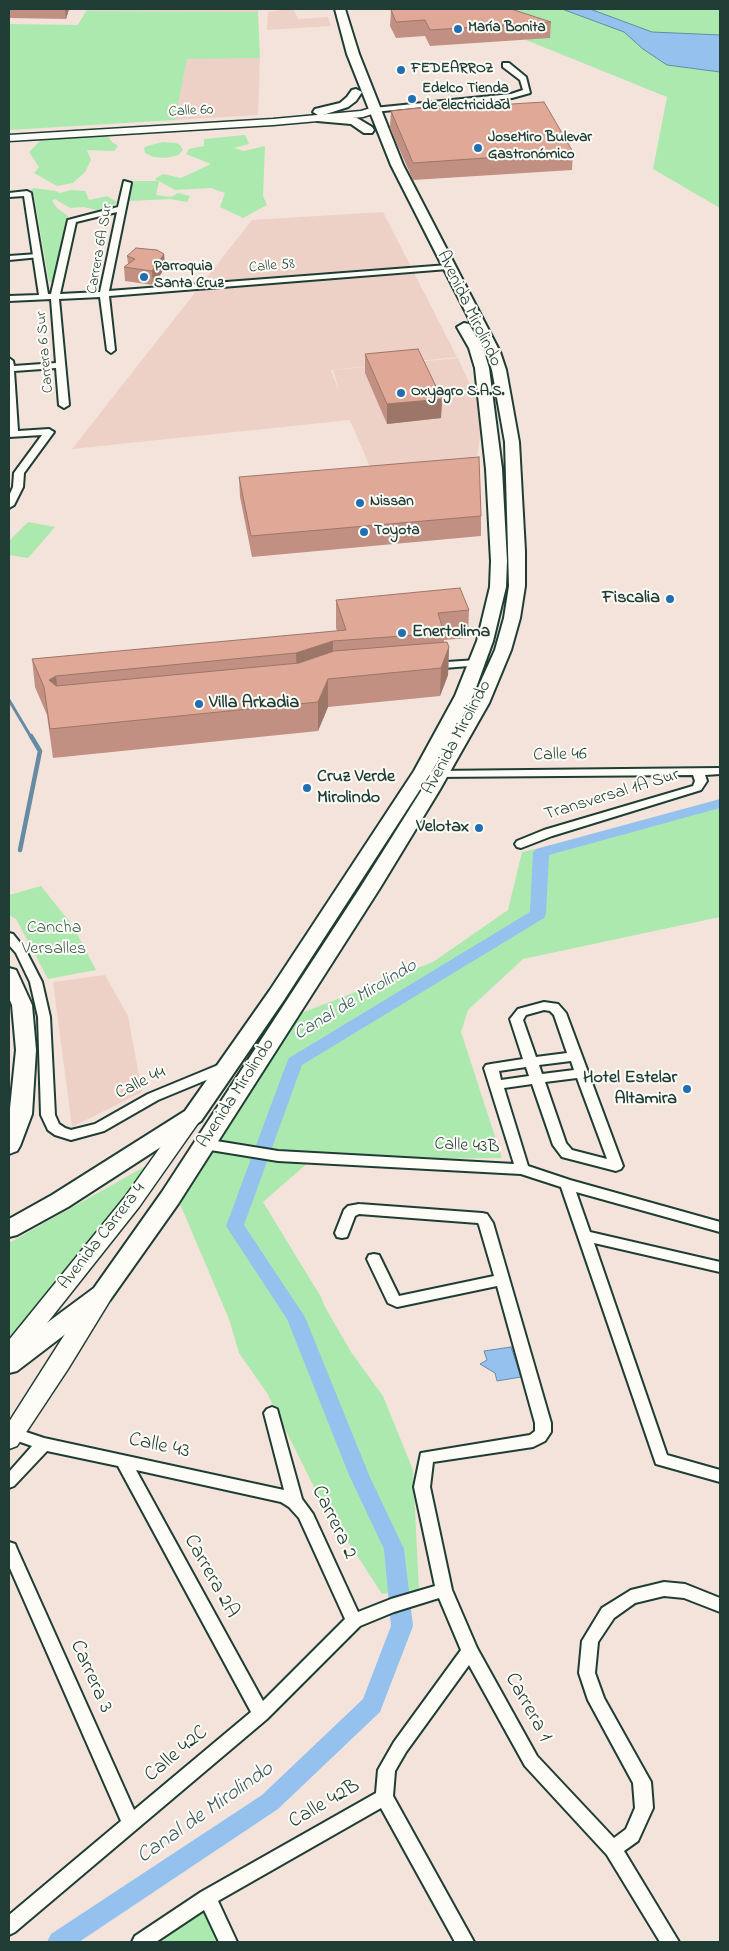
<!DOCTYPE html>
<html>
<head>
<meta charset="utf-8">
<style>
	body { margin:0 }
	#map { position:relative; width:729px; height:1951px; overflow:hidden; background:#f4e3da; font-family:"Indie Flower",sans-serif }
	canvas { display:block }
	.frame { position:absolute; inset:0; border:10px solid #1f3d34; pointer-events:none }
</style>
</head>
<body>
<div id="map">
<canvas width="729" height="1951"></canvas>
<div class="frame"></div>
</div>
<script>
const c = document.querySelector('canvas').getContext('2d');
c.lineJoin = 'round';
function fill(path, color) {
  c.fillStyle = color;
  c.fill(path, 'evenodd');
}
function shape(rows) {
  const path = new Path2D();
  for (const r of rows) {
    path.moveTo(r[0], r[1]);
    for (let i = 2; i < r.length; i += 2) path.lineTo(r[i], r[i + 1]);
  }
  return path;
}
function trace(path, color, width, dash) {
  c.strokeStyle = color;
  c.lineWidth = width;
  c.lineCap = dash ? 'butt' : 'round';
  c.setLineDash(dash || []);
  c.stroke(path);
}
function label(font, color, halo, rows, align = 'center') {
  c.font = font + ' "Indie Flower",sans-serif';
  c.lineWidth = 4;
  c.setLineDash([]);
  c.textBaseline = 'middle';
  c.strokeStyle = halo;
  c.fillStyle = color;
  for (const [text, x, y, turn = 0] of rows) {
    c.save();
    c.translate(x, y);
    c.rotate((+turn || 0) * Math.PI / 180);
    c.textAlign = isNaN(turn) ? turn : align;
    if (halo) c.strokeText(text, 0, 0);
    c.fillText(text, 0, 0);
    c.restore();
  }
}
const built = shape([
	[87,9,259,9,258,12,86,11],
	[280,10,294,10,298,19,328,17,331,26,267,30,268,12],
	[187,58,260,58,258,115,175,120],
	[383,212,457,357,331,370,340,394,333,370,458,358,483,414,477,459,370,467,350,420,72,449,252,220],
	[105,975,128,1016,142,1092,72,1127,53,982]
]);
const green = shape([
	[460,9,720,9,720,208,653,169,667,97,526,40,535,34],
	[86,11,258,12,260,58,187,59,175,120,9,130,9,24,78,25],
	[106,134,112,142,118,146,114,151,87,150,91,160,85,172,73,183,57,186,34,173,39,167,29,152,40,141,42,137],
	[245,135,249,144,234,148,244,151,265,146,263,196,267,205,243,218,220,207,225,193,211,188,175,190,159,181,156,195,171,197,178,193,190,196,187,202,170,199,129,201,128,181,158,181,155,179,163,174,181,178,211,164,186,154,189,149,204,146,204,139],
	[163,142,176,143,180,145,183,150,178,155,166,158,153,157,145,153,144,148,147,146],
	[33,188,56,191,60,193,71,190,85,191,89,200,107,196,117,202,109,209,96,210,84,207,70,208,55,199,52,201,57,208,68,216,54,282,49,282,34,196,31,190],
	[28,522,55,527,28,558,9,555,9,541],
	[720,807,720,917,523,959,468,1010,461,1032,502,1158,311,1160,263,1202,321,1297,325,1307,351,1352,383,1396,413,1470,419,1590,382,1594,319,1497,267,1393,239,1353,229,1319,180,1204,296,1015,433,962,508,910,522,852],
	[41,886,73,926,96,970,48,979,16,919,9,915,9,895],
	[151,1163,9,1345,9,1243],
	[205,1901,224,1942,143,1942]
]);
const water = shape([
	[562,9,590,9,652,32,720,35,720,72,667,65,643,49,624,32,562,9],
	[511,1347,521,1377,497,1381,495,1373,480,1364,487,1360,484,1351,511,1347]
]);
const streamFar1 = shape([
	[9,700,31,737]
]);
const stream = shape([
	[20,850,40,751,31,736]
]);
const canal = shape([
	[720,799,720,808,549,855,546,914,544,918,302,1065,244,1225,305,1317,369,1475,404,1549,413,1626,380,1712,278,1809,79,1942,47,1942,51,1934,262,1795,363,1699,391,1626,384,1549,349,1475,287,1319,226,1226,287,1062,289,1058,530,912,533,852,536,849,720,799]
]);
const pedestrian = shape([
	[38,254,41,256,40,257,9,260,9,256,38,254]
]);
const minor = shape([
	[503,63,509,63,526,77,530,93,512,98,374,112,370,110,374,108,511,94,523,90,520,80,503,67,503,63],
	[124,181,131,183,109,291,448,265,452,267,448,269,109,296,115,350,111,353,107,350,100,297,59,299,69,405,64,408,59,405,56,368,14,371,18,431,49,429,54,432,24,473,23,487,14,505,9,508,9,496,13,487,14,473,42,435,9,437,9,358,13,361,14,366,56,363,51,299,9,301,9,296,39,295,24,196,9,197,9,193,27,191,31,193,48,294,51,294,68,220,118,207,124,181],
	[117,212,100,292,60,294,76,222,117,212],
	[477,660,482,663,481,665,432,669,427,666,432,663,477,660],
	[720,768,720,774,705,775,707,781,701,790,552,836,521,848,517,847,515,844,517,841,544,830,693,786,695,781,693,775,433,777,427,774,433,771,720,768],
	[9,933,13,934,25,949,42,982,50,1017,55,1115,59,1124,65,1128,71,1130,95,1124,148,1094,223,1063,233,1063,235,1066,233,1069,158,1100,104,1131,71,1140,55,1135,48,1130,41,1115,38,1017,30,982,16,953,9,945,9,933],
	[544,1002,558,1004,566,1013,623,1166,621,1169,616,1171,562,1157,553,1145,532,1084,504,1088,528,1166,570,1180,720,1222,720,1232,576,1192,590,1232,720,1262,720,1272,594,1243,667,1455,720,1470,720,1482,656,1464,561,1187,521,1174,278,1161,204,1149,199,1147,197,1144,199,1141,204,1139,278,1151,514,1164,484,1068,486,1065,491,1064,523,1059,510,1019,518,1009,544,1002],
	[544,1010,550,1011,554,1015,567,1053,536,1057,523,1020,526,1015,544,1010],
	[571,1061,574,1070,542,1074,539,1065,571,1061],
	[526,1067,529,1076,501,1080,499,1071,526,1067],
	[577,1078,607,1159,572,1150,566,1143,545,1082,577,1078],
	[359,1204,482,1213,487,1214,493,1223,551,1423,551,1432,545,1441,533,1447,433,1462,430,1487,452,1590,477,1648,537,1756,614,1838,626,1829,635,1808,633,1783,588,1700,579,1673,582,1641,602,1608,631,1590,664,1582,685,1584,720,1598,720,1612,684,1598,664,1596,635,1603,614,1618,598,1642,595,1673,604,1698,651,1782,653,1808,638,1841,624,1851,679,1942,660,1942,607,1855,525,1766,469,1665,406,1752,395,1771,393,1796,474,1942,455,1942,381,1808,218,1901,237,1942,219,1942,204,1910,156,1942,132,1942,135,1936,201,1892,376,1793,378,1770,394,1742,461,1650,439,1598,394,1612,360,1626,267,1719,15,1932,9,1935,9,1915,121,1821,9,1566,9,1542,15,1544,17,1549,134,1810,251,1712,118,1466,47,1451,14,1486,9,1488,9,1472,32,1446,9,1438,9,1430,14,1428,44,1438,284,1490,264,1413,267,1409,272,1407,277,1409,302,1499,313,1514,358,1612,391,1599,435,1586,414,1487,421,1453,530,1435,535,1431,535,1423,497,1286,397,1307,388,1303,367,1259,369,1255,374,1254,379,1255,399,1296,494,1276,479,1225,478,1223,359,1214,355,1216,347,1237,342,1238,337,1237,335,1233,344,1210,348,1206,359,1204],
	[136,1470,281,1502,289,1507,299,1518,345,1619,263,1701,136,1470]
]);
const secondary = shape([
	[374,107,380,110,378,112,363,117,273,125,9,141,9,135,273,119,361,111,374,107],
	[193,1109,200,1111,203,1116,139,1207,17,1361,9,1363,9,1340,125,1197,186,1111,193,1109],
	[101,1288,109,1290,112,1296,109,1302,68,1369,17,1446,9,1449,9,1422,93,1290,101,1288]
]);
const primary = shape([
	[335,9,345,9,359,54,403,165,500,352,506,370,519,442,525,551,525,586,520,618,511,650,489,703,439,791,380,888,178,1204,110,1300,17,1371,9,1373,9,1351,94,1288,162,1192,360,888,421,791,455,732,432,771,284,1000,201,1121,68,1207,17,1235,9,1237,9,1219,52,1195,185,1111,270,990,414,771,455,696,477,641,490,587,491,561,486,469,475,368,469,348,457,327,464,323,469,324,483,348,489,368,502,469,507,561,506,587,493,641,473,696,456,730,471,703,495,650,504,618,509,586,505,442,492,370,486,352,391,165,347,54,335,9],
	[356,89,362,92,356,101,348,107,323,115,357,118,372,127,374,130,372,133,364,133,351,124,317,121,315,118,318,115,313,112,315,109,340,103,347,97,352,90,356,89],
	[9,968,16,970,32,1005,36,1050,32,1114,20,1146,17,1151,9,1154,9,1118,16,1050,12,1005,9,998,9,968]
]);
const wall = shape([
	[9,9,69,9,66,19,9,18],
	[391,10,551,22,550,38,430,46,425,36,396,38,390,26],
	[391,111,573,152,572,170,413,180,390,128],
	[164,254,165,268,153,285,125,281,124,267,128,264,127,256],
	[365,354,442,399,441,418,387,424,365,373],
	[239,477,481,516,481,536,252,557,240,497],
	[336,600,469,610,468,638,444,640,444,642,449,647,448,675,440,696,328,707,318,731,53,758,47,715,35,687,32,659,337,631,336,628]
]);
const shadedWall = shape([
	[65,9,69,9,66,19],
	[164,254,165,268,153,285,152,271],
	[442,399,441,418,387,424,387,404],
	[333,641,333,669,297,681,296,653],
	[449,647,448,675,440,696,441,668],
	[56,676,59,704,49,680],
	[328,679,328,707,318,731,318,702]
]);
const building = shape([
	[395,9,511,9,551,22,430,30,425,20,396,22,391,10,395,9],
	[544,102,573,152,413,163,391,111,418,108,431,109,544,102],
	[136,248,157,250,164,254,152,271,124,267,135,259,127,256,136,248],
	[418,349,442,399,387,404,365,354,418,349],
	[479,457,481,516,251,536,239,477,479,457],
	[460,588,469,610,438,613,444,633,333,641,296,653,56,676,49,680,56,686,299,663,334,651,447,642,449,647,441,668,328,679,318,702,50,729,44,687,32,659,346,630,336,600,460,588]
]);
const markers = [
	[458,29,5,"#1f6fb2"],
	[401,70,5,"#1f6fb2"],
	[412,99,5,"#1f6fb2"],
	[478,148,5,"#1f6fb2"],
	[144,277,5,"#1f6fb2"],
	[401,393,5,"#1f6fb2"],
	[360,503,5,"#1f6fb2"],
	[364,532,5,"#1f6fb2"],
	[670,599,5,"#1f6fb2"],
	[402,633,5,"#1f6fb2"],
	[199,704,5,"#1f6fb2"],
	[307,788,5,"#1f6fb2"],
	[479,828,5,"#1f6fb2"],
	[687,1089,5,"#1f6fb2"]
];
const farPoinames = [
	["María Bonita",468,29],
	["FEDEARROZ",411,70],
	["Edelco Tienda",422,90],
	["de electricidad",422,107],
	["JoseMiro Bulevar",488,139],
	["Gastronómico",488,156],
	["Parroquia",154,268],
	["Santa Cruz",154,285],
	["Oxyagro S.A.S.",411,393],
	["Nissan",370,503],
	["Toyota",374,532]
];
const farStreetnames = [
	["Calle 60",191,112,-3],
	["Carrera 6A Sur",101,249,-80],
	["Calle 58",272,267,-5],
	["Carrera 6 Sur",46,352,-95]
];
const streetNames = [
	["Avenida Mirolindo",468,309,64],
	["Avenida Mirolindo",458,738,-62],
	["Calle 46",560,756,-1],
	["Transversal 1A Sur",612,796,-17],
	["Calle 44",141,1084,-26],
	["Avenida Mirolindo",237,1094,-57],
	["Calle 43B",467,1147,3],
	["Avenida Carrera 4",103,1237,-52]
];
const poiNames = [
	["Fiscalia",660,599],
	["Enertolima",412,633,"left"],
	["Villa Arkadia",209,704,"left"],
	["Cruz Verde",317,778,"left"],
	["Mirolindo",317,799,"left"],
	["Velotax",469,828],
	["Hotel Estelar",677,1079],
	["Altamira",677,1100]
];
const parkNames = [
	["Cancha",54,929],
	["Versalles",54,950]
];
const waterNames = [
	["Canal de Mirolindo",356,1001,-31]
];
const nearStreetnames = [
	["Calle 43",159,1447,12],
	["Carrera 2",333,1523,64],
	["Carrera 2A",210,1577,61],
	["Carrera 3",90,1677,66],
	["Carrera 1",527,1708,61],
	["Calle 42C",177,1755,-40],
	["Calle 42B",325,1805,-30]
];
const nearWaternames = [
	["Canal de Mirolindo",206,1814,-35]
];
fill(built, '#eed1c6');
fill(green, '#ace9af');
fill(water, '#95c1ef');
trace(water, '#668ca4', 1);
trace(streamFar1, '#668ca4', 3);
trace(stream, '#668ca4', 4.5);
fill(canal, '#95c1ef');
trace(pedestrian, '#1f3d34', 4);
trace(minor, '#1f3d34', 4);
trace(secondary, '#1f3d34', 3);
trace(primary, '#1f3d34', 4);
fill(pedestrian, '#fdfcf7');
fill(minor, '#fdfcf7');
fill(secondary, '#fdfcf7');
fill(primary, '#fdfcf7');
fill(wall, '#c19082');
fill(shadedWall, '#9d766a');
fill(building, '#e0a897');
trace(building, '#9d766a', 1);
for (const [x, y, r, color] of markers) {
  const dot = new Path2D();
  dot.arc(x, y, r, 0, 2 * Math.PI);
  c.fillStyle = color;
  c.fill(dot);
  trace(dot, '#fdfcf7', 2);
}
label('bold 15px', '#1f3d34', '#fdfcf7', farPoinames, 'left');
label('15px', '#1f3d34', '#fdfcf7', farStreetnames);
label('18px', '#1f3d34', '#fdfcf7', streetNames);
label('bold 18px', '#1f3d34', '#fdfcf7', poiNames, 'right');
label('18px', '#3b5f4d', '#fdfcf7', parkNames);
label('italic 19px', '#3c5e63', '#fdfcf7', waterNames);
label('21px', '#1f3d34', '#fdfcf7', nearStreetnames);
label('italic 22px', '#3c5e63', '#fdfcf7', nearWaternames);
</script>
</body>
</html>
